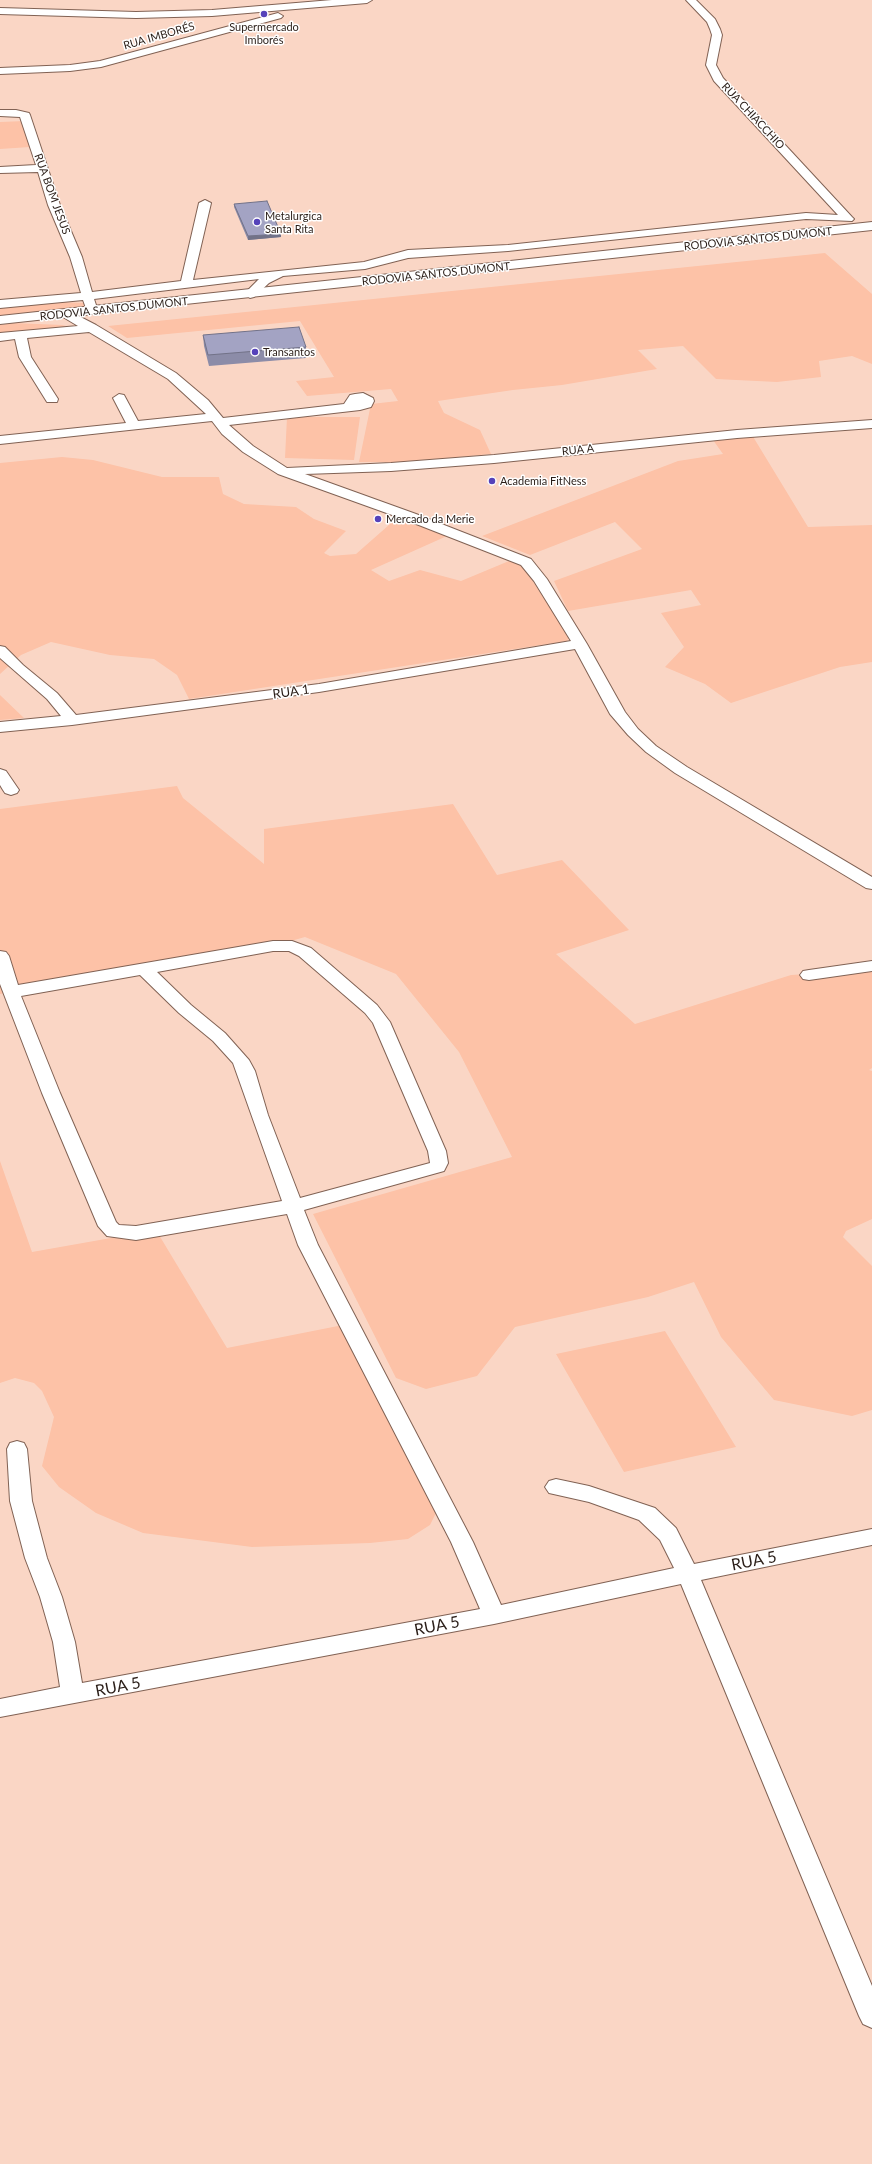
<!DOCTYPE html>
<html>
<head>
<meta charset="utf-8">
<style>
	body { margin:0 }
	canvas { display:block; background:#fad6c5 }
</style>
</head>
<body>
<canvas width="872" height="2164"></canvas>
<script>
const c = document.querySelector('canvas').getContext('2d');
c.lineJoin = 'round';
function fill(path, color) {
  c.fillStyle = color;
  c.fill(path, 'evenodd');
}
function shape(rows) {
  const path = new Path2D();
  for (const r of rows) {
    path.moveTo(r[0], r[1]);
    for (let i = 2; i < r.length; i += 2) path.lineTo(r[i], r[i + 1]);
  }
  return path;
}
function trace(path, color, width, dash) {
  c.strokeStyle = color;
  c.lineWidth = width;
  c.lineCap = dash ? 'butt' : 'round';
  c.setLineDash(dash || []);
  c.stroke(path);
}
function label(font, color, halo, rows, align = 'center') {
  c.font = font + ' Lato,sans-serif';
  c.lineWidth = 3;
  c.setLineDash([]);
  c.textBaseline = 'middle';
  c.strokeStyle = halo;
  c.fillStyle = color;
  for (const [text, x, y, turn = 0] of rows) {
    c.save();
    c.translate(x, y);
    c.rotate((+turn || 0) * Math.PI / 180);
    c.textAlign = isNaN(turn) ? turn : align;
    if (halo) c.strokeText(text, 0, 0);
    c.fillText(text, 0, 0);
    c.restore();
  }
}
const green = shape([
	[25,121,30,147,0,149,0,122],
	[825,253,872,294,872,364,852,356,819,361,821,377,777,382,716,379,683,346,638,350,657,369,562,385,513,390,438,401,444,413,480,430,491,454,480,455,407,462,359,462,371,404,398,401,391,389,307,396,296,381,334,377,300,321,127,338,108,326],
	[57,302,87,303,86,306,0,316,0,306],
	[13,323,62,325,66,326,67,329,0,337,0,325],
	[287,417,360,417,354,460,285,458],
	[752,435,808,527,872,525,872,662,840,667,731,703,705,684,665,667,684,647,661,613,701,605,691,590,568,611,554,581,642,549,615,522,530,555,482,536,678,461,723,454,713,440],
	[62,457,93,460,162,477,219,477,223,494,244,504,296,507,314,519,346,531,324,553,330,556,356,554,398,517,447,536,371,570,389,581,420,570,461,581,509,561,523,566,569,637,567,641,189,699,177,675,154,659,110,655,51,642,21,655,0,674,0,463],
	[0,695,24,718,0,720],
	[177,786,183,798,264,864,264,829,453,804,497,875,562,860,629,930,556,954,635,1024,791,975,872,970,872,1068,869,1070,872,1071,872,1219,846,1231,843,1237,872,1266,872,1410,852,1416,774,1400,721,1337,694,1282,648,1297,515,1327,477,1376,426,1389,396,1378,313,1214,512,1157,459,1052,396,974,305,937,273,946,0,994,0,809],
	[0,1161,32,1252,156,1230,227,1348,348,1324,441,1503,430,1525,408,1539,370,1543,252,1547,143,1533,96,1513,59,1487,42,1466,54,1417,42,1391,34,1383,15,1378,0,1383],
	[665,1331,736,1447,624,1472,556,1354]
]);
const minor = shape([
	[332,0,372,0,367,3,212,16,136,18,0,14,0,8,136,12,212,10,332,0],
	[686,0,696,0,715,19,720,29,722,35,716,65,723,78,852,217,854,219,852,221,806,219,508,251,408,258,365,269,283,276,269,283,254,297,250,298,244,294,259,279,94,299,97,308,91,312,87,311,83,300,0,308,0,300,81,293,70,257,48,205,38,172,0,173,0,167,36,165,20,117,0,116,0,110,16,110,29,113,30,115,60,205,82,257,92,292,181,281,199,203,205,200,211,203,193,280,364,262,408,250,508,245,806,213,838,215,714,81,706,65,712,35,710,29,707,22,686,0],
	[278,13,283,16,281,18,101,67,70,71,0,74,0,68,70,65,100,61,278,13],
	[67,310,96,325,176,373,208,400,223,418,344,404,350,395,355,394,363,393,373,398,374,401,371,407,360,410,229,425,253,446,287,468,391,463,494,455,737,430,872,420,872,428,737,438,494,463,391,471,305,474,416,514,531,559,547,579,587,644,625,712,638,729,656,746,687,767,872,877,872,889,866,888,675,773,646,752,628,735,610,714,575,649,319,692,72,725,0,732,0,722,61,716,47,699,0,658,0,646,5,647,23,665,57,693,76,715,319,684,571,641,534,581,521,565,406,520,278,474,243,452,222,434,212,421,0,444,0,436,126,423,113,398,119,394,124,395,138,421,206,414,168,379,89,332,27,338,31,357,58,399,57,402,47,402,19,357,15,339,0,341,0,333,78,326,63,317,61,314,67,310],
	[0,769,6,771,19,790,17,793,11,795,5,793,3,790,0,785,0,769],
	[273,941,292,941,311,948,377,1005,390,1022,446,1151,448,1163,444,1171,304,1210,318,1245,473,1542,501,1605,674,1568,660,1540,639,1520,589,1502,549,1493,545,1487,549,1481,556,1479,589,1486,655,1508,676,1528,694,1564,872,1529,872,1545,701,1580,872,1986,872,2028,863,2024,859,2016,681,1584,494,1624,0,1717,0,1699,60,1687,53,1642,40,1597,25,1558,10,1501,7,1449,10,1443,17,1441,24,1443,27,1449,32,1501,47,1558,62,1597,75,1642,82,1683,480,1609,451,1542,298,1245,287,1214,136,1240,107,1236,98,1226,42,1093,0,984,0,951,6,952,9,956,18,985,273,941],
	[273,951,289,951,299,956,365,1013,373,1023,428,1151,430,1163,300,1198,268,1115,255,1071,249,1060,225,1033,191,1005,157,972,273,951],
	[140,975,179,1013,213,1041,233,1063,282,1201,136,1226,119,1225,116,1222,60,1093,21,996,140,975],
	[872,961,872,971,809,980,803,979,800,975,803,971,809,970,872,961]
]);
const highway = shape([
	[872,222,872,230,0,324,0,316,872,222]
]);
const wall = shape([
	[234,204,281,234,281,237,248,240,234,207],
	[203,335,306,347,306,358,209,366,204,346]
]);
const shadedWall = shape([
	[281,234,281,237,248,240,248,236]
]);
const building = shape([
	[267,201,281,234,248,236,234,204,267,201],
	[299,327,306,347,208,355,203,335,299,327]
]);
const markers = [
	[264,14,4,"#5542ba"],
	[257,222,4,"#5542ba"],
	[255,352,4,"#5542ba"],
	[492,481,4,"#5542ba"],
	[378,519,4,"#5542ba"]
];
const farPoinames = [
	["Supermercado",264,27,"center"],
	["Imborés",264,40,"center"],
	["Metalurgica",265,216],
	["Santa Rita",265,229],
	["Transantos",263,352],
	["Academia FitNess",500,481],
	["Mercado da Merie",386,519]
];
const farStreetnames = [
	["RUA IMBORÉS",159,36,-16],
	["RUA CHIACCHIO",753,116,47],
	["RUA BOM JESUS",52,194,70],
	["RODOVIA SANTOS DUMONT",758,239,-6],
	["RODOVIA SANTOS DUMONT",436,274,-6],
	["RODOVIA SANTOS DUMONT",114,309,-6],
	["RUA A",578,450,-6]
];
const streetNames = [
	["RUA 1",291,692,-8]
];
const nearStreetnames = [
	["RUA 5",754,1561,-11],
	["RUA 5",437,1626,-11],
	["RUA 5",118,1687,-11]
];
fill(green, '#fdc2a7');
trace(minor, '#816254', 2);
trace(highway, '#816254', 2);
fill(minor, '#fff');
fill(highway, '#fff');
fill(wall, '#8c8ca8');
fill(shadedWall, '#727288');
fill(building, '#a3a3c3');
trace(building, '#727288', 1);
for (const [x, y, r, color] of markers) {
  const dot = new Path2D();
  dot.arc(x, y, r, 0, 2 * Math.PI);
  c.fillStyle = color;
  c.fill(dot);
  trace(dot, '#fff', 1.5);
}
label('11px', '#2a1e18', '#fff', farPoinames, 'left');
label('11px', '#2a1e18', '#fff', farStreetnames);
label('13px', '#2a1e18', '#fff', streetNames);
label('16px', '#2a1e18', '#fff', nearStreetnames);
</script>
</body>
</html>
